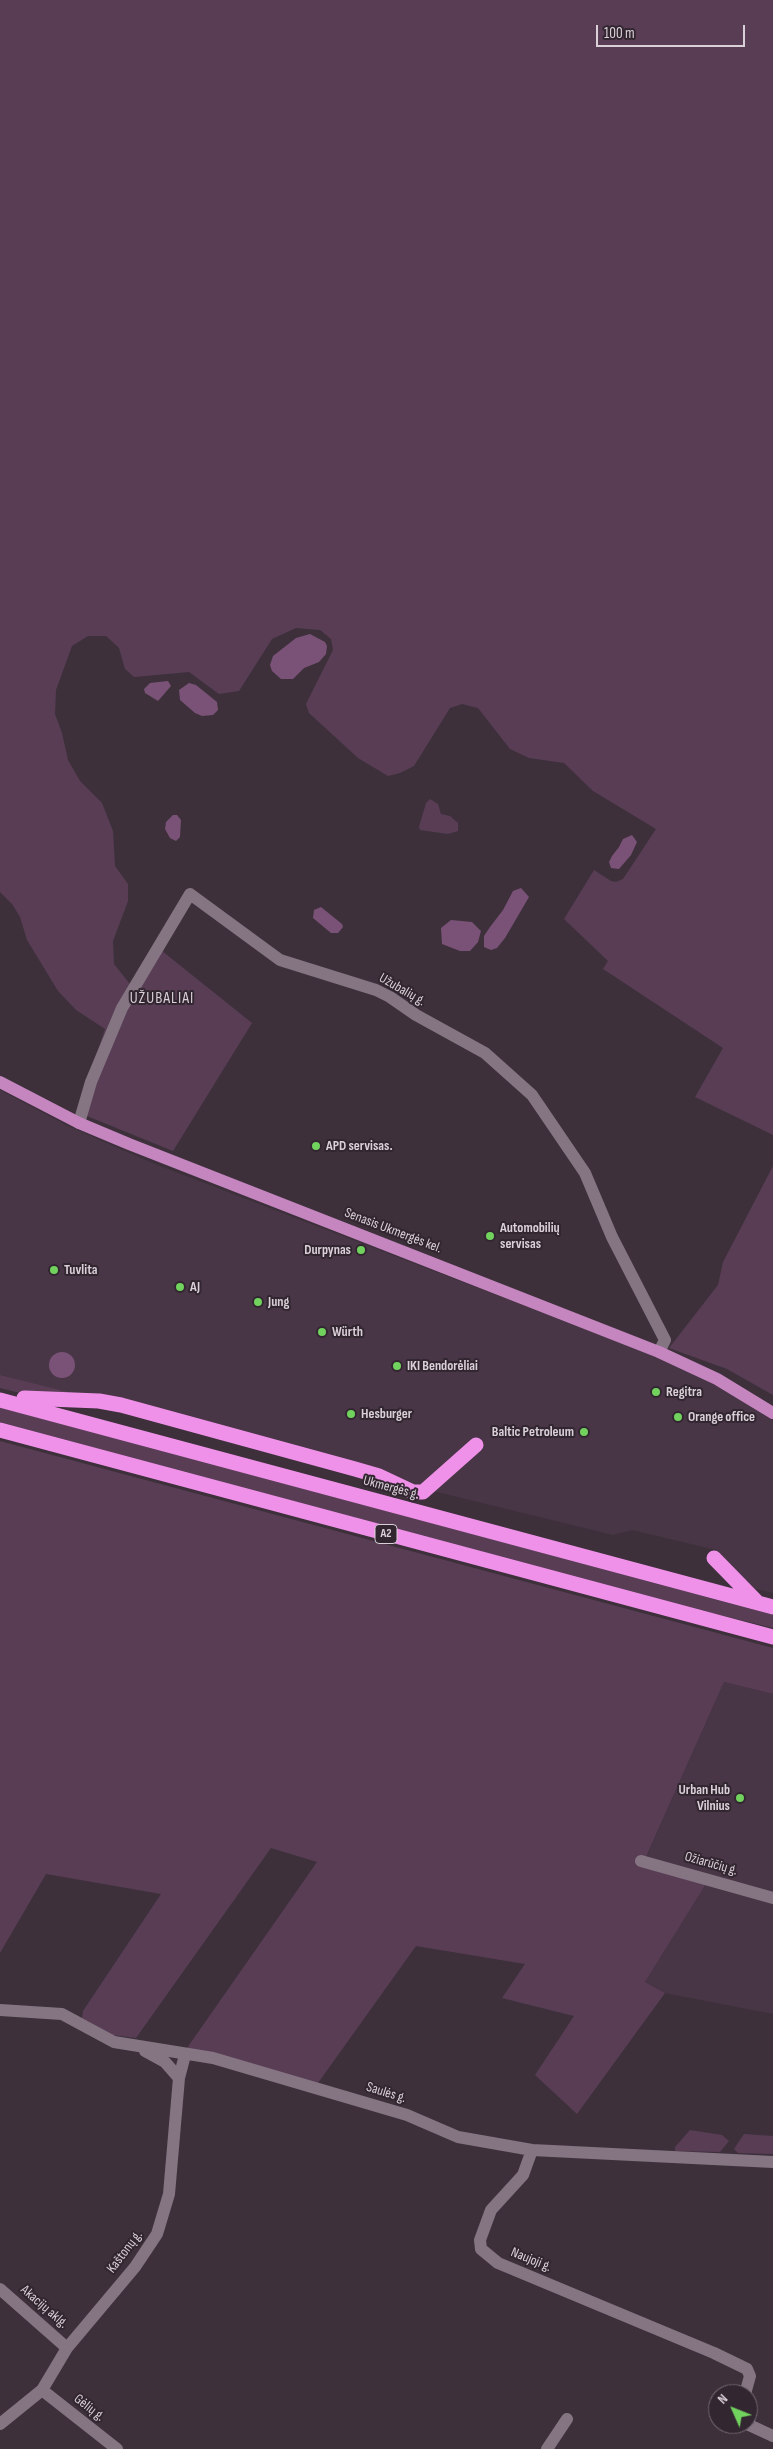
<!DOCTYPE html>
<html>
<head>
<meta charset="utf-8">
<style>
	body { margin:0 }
	#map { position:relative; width:773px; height:2449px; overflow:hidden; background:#3d303b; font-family:"Sofia Sans Condensed",sans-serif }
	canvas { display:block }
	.north { position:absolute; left:708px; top:2384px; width:50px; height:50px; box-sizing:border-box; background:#322631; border:1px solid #756a74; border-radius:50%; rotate:314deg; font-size:14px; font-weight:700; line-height:20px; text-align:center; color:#d9d0d8 }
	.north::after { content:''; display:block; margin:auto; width:18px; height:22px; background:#72d25e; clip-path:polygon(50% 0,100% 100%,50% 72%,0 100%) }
	.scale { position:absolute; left:596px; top:25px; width:149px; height:22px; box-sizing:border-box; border:2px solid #d9d0d8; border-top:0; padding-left:6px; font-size:15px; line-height:18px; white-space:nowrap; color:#d9d0d8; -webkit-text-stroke:4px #322631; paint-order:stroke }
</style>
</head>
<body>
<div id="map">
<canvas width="773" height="2449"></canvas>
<div class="north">N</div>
<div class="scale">100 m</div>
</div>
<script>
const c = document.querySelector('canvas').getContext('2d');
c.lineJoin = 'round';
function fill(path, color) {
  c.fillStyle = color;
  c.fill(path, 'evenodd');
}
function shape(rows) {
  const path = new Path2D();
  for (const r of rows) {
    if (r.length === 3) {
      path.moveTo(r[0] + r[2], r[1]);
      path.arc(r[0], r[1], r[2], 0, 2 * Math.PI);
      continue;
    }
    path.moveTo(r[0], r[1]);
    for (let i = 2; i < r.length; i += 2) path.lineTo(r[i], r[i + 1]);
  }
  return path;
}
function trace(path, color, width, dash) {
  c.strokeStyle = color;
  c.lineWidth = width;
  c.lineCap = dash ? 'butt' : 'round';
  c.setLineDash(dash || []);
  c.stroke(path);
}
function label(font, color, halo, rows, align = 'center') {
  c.font = font + ' "Sofia Sans Condensed",sans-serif';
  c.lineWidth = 4;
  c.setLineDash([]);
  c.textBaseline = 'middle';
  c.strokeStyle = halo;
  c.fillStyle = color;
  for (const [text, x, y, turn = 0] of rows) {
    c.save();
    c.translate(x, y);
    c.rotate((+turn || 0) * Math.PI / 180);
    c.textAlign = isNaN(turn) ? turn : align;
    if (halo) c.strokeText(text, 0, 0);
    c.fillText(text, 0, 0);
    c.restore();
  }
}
const built = shape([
	[0,1090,68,1126,155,1164,645,1352,692,1372,730,1393,773,1421,773,1593,756,1589,745,1582,716,1550,632,1530,613,1535,433,1491,0,1375],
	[724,1682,773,1694,773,2014,665,1993,645,1982,706,1884,642,1867]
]);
const green = shape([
	[0,0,773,0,773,1135,695,1097,723,1048,603,969,608,961,564,919,594,870,611,881,616,882,623,879,656,829,593,791,564,763,529,758,510,749,478,708,462,704,450,708,414,766,400,773,388,776,358,758,309,713,306,704,333,650,331,639,320,630,296,628,272,639,239,691,219,694,189,672,134,677,125,669,119,648,106,636,88,636,72,646,56,690,55,714,62,733,68,760,80,781,102,803,113,831,115,866,128,884,128,901,113,941,114,964,130,984,162,951,252,1023,173,1151,77,1112,105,1029,76,1010,58,991,27,940,20,917,12,904,0,892],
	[430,799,438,804,441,814,450,816,458,823,458,831,448,834,420,830,419,827,426,803],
	[773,1166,773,1395,727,1369,669,1348,718,1285,723,1262],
	[0,1375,80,1395,20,1393,0,1388],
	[0,1407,773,1615,773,1628,614,1589,0,1422],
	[0,1441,773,1648,773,1694,724,1682,642,1866,706,1884,645,1982,665,1993,577,2114,535,2075,574,2016,502,1998,525,1964,416,1946,318,2083,187,2048,317,1862,271,1848,136,2038,113,2035,82,2018,83,2011,161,1894,46,1874,0,1953],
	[690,2130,722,2135,729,2141,720,2152,675,2151,675,2147],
	[744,2134,773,2136,773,2154,738,2153,734,2149]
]);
const water = shape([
	[310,634,325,642,327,646,326,654,319,662,304,668,293,679,281,679,272,671,270,665,273,656,296,638],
	[168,681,171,686,158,701,145,693,144,689,150,683],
	[189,683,196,685,217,702,218,710,213,715,202,716,195,713,180,700,179,690],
	[173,815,177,815,181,820,180,837,176,841,170,838,165,829,166,822],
	[632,835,637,842,631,855,619,869,611,868,609,862,612,856,619,847,623,839],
	[521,888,529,897,505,938,497,948,491,950,484,947,484,936,490,927,503,910,513,891],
	[321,907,342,924,343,927,338,933,331,933,313,918,314,910],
	[451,920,472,922,481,931,478,942,470,951,460,951,442,944,441,928],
	[62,1365,13]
]);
const minor = shape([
	[79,1123,91,1082,122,1008,190,894,280,960,376,990,390,997,416,1015,485,1053,532,1095,585,1173,612,1237,665,1340,659,1352],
	[641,1861,773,1898],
	[0,2010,62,2014,114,2042,213,2058,407,2115,458,2137,532,2150,773,2162],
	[145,2051,165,2062,179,2078],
	[532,2150,523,2175,491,2210,480,2240,481,2249,498,2263,714,2353,747,2369,750,2376,745,2394],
	[0,2289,67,2348],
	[42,2390,117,2449],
	[0,2424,42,2390,67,2348,135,2267,157,2234,169,2194,179,2078,185,2055],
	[747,2424,773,2436],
	[547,2449,567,2419]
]);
const major = shape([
	[0,1082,79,1123,129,1144,659,1352,717,1379,773,1413]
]);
const highway = shape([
	[24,1398,99,1401,121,1405,355,1469,379,1476,413,1492,423,1492,476,1445],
	[0,1400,773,1607],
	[0,1430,773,1637],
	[714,1558,758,1603]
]);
const markers = [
	[316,1146,5,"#72d25e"],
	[490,1236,5,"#72d25e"],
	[361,1250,5,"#72d25e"],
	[54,1270,5,"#72d25e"],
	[180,1287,5,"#72d25e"],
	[258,1302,5,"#72d25e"],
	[322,1332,5,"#72d25e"],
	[397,1366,5,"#72d25e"],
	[656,1392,5,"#72d25e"],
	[351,1414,5,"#72d25e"],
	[678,1417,5,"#72d25e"],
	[584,1432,5,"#72d25e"],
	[740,1798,5,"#72d25e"]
];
const shields = [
	[386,1534,22]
];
const shieldNames = [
	["A2",386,1534]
];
const streetNames = [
	["Užubalių g.",402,990,30],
	["Senasis Ukmergės kel.",393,1231,21],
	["Ukmergės g.",391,1488,15],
	["Ožiarūčių g.",711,1864,16],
	["Saulės g.",386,2093,17],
	["Kaštonų g.",125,2252,-53],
	["Naujoji g.",531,2260,22],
	["Akacijų aklg.",44,2307,41],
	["Gėlių g.",89,2408,38]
];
const poiNames = [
	["APD servisas.",326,1146],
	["Automobilių",500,1228],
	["servisas",500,1244],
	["Durpynas",351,1250,"right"],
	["Tuvlita",64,1270],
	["AJ",190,1287],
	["Jung",268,1302],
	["Würth",332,1332],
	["IKI Bendorėliai",407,1366],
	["Regitra",666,1392],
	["Hesburger",361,1414],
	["Orange office",688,1417],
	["Baltic Petroleum",574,1432,"right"],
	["Urban Hub",730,1790,"right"],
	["Vilnius",730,1806,"right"]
];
const quarterNames = [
	["UŽUBALIAI",162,999]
];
fill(built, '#483546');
fill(green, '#583d55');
fill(water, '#7a5277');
trace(minor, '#857583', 12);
trace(major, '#c586c0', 12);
trace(highway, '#f091e9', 15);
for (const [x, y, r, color] of markers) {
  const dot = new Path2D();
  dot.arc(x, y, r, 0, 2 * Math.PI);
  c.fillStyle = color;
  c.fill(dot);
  trace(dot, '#322631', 2);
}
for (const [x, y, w] of shields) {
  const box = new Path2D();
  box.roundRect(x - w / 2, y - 9.5, w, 19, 4);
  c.fillStyle = '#322631';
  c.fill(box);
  trace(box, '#d9d0d8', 1);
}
label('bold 12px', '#d9d0d8', null, shieldNames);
label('14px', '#d9d0d8', '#322631', streetNames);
label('bold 14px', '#d9d0d8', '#322631', poiNames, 'left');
c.letterSpacing = '1px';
label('16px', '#d9d0d8', '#322631', quarterNames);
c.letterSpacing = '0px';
</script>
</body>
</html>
